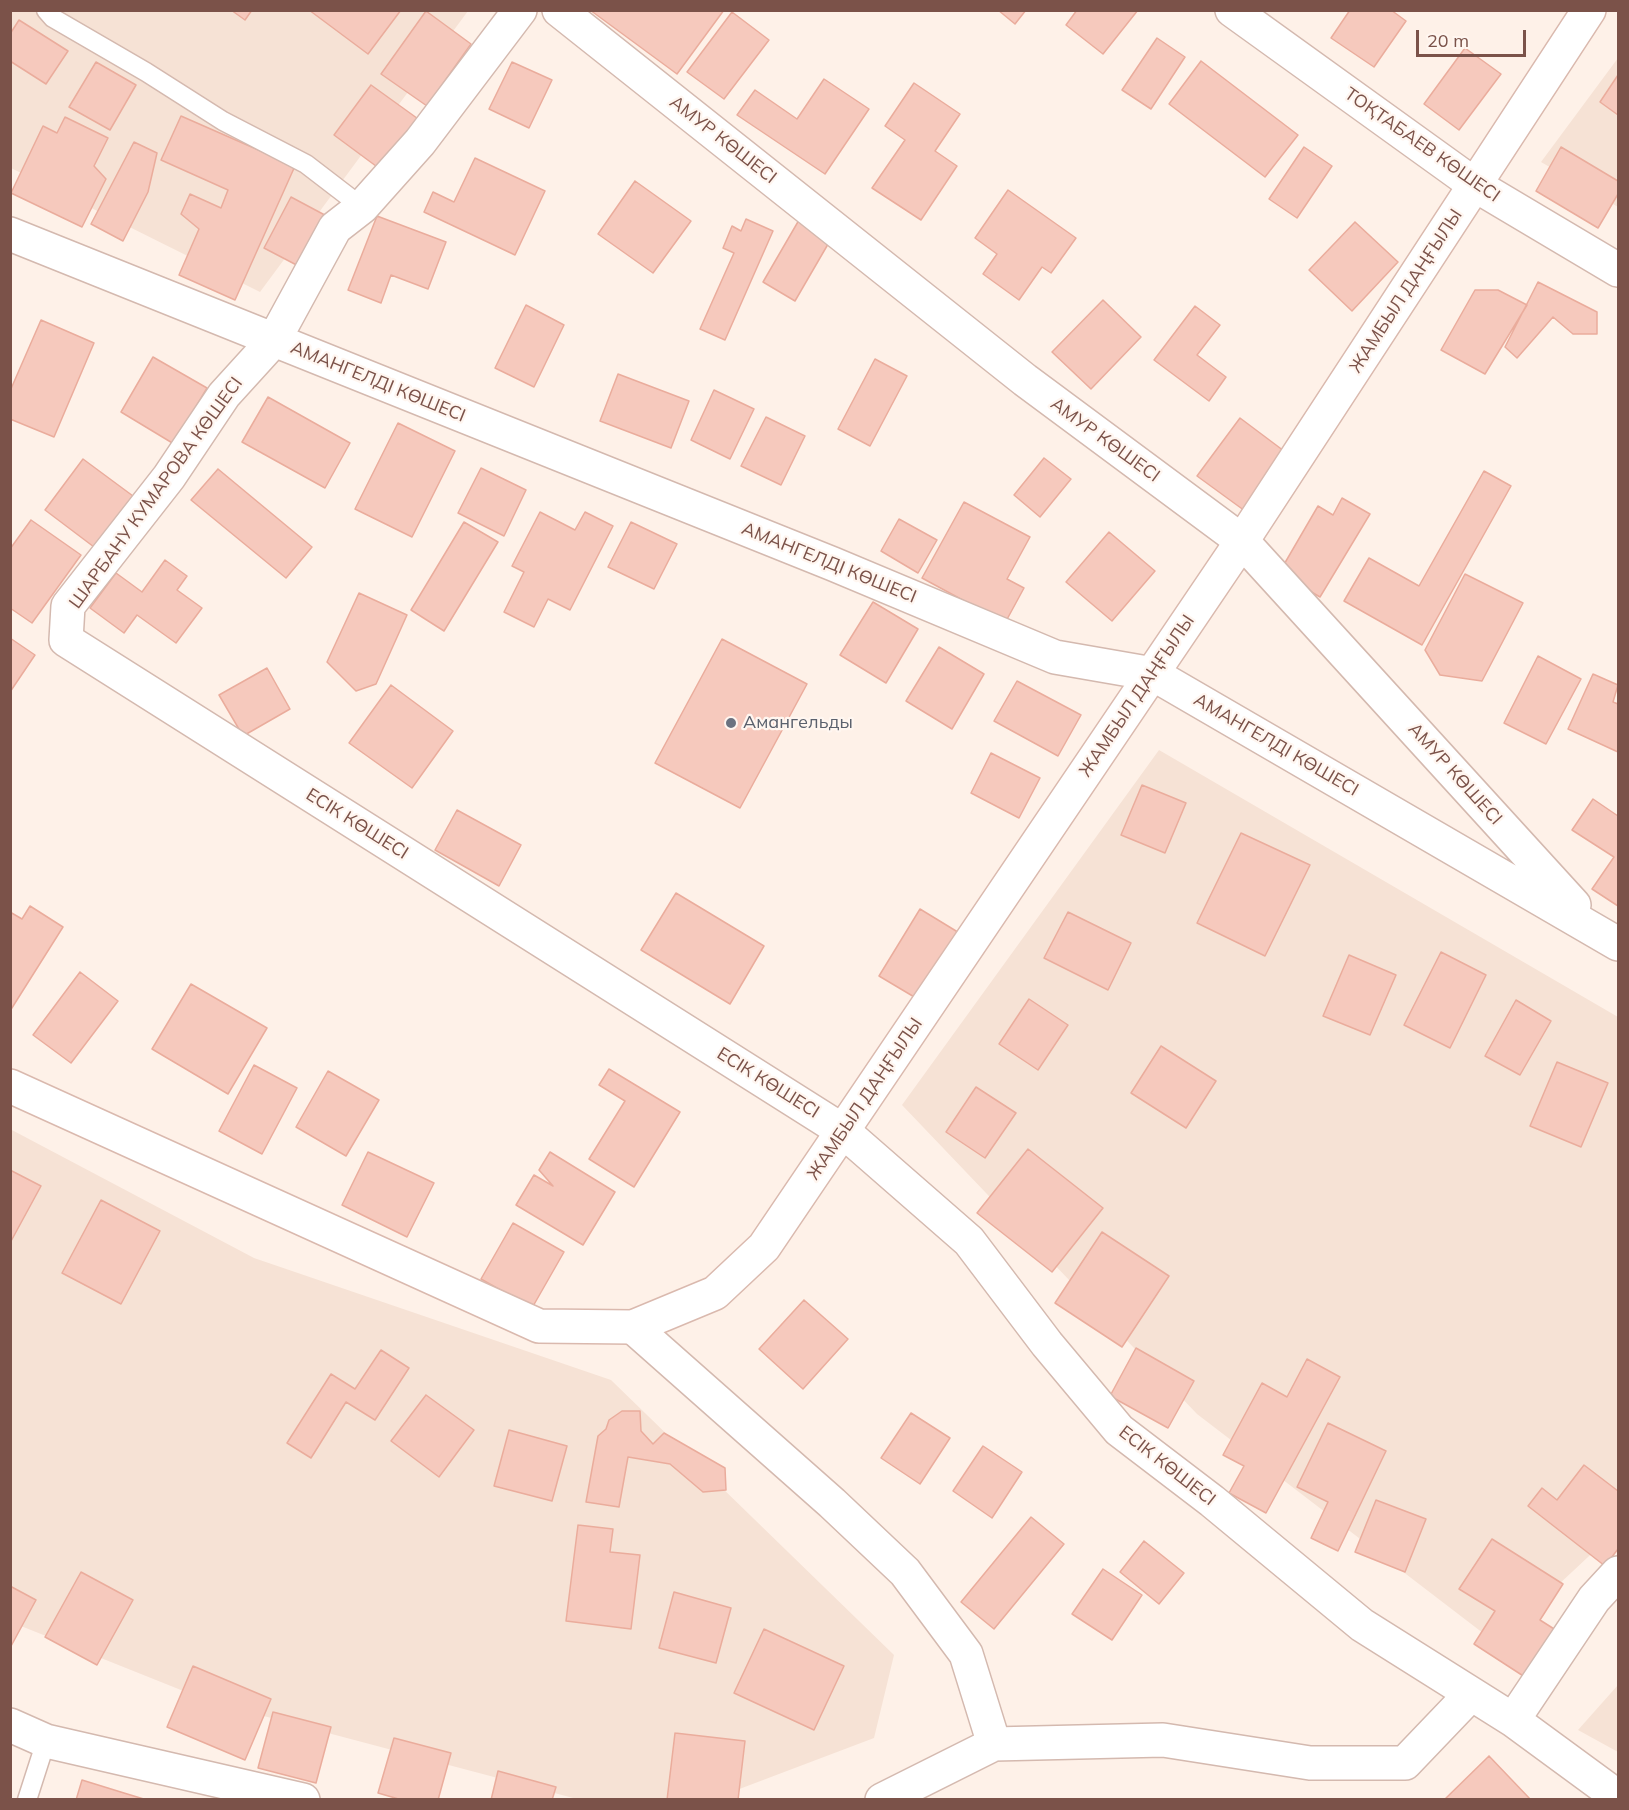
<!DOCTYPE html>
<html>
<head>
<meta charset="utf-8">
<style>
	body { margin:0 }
	#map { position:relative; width:1629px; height:1810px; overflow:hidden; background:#fef1e8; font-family:Mulish,sans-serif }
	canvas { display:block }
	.frame { position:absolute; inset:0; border:12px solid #7b5249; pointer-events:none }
	.scale { position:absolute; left:1416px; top:30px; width:110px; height:27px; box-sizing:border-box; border:3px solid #7b5249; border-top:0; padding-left:8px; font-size:18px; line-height:21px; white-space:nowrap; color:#7b5249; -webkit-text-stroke:4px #fff6f0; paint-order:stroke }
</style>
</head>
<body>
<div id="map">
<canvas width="1629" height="1810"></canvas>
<div class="frame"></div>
<div class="scale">20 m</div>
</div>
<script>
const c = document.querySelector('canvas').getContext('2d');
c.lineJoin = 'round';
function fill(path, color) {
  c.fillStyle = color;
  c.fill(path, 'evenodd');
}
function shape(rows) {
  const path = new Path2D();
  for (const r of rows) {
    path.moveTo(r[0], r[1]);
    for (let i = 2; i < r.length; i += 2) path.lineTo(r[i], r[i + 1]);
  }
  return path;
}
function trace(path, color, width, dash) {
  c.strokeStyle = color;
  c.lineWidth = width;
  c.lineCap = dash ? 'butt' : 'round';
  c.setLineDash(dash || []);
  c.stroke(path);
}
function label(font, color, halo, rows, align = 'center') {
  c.font = font + ' Mulish,sans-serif';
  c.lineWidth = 4.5;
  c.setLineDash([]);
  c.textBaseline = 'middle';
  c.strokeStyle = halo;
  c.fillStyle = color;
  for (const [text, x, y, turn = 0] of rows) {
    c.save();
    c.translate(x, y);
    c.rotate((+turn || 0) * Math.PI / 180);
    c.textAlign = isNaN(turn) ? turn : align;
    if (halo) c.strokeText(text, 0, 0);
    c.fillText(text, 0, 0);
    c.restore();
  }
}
const residential = shape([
	[10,11,468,11,260,292,11,168],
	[1618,58,1618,207,1541,162],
	[1159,750,1618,1017,1618,1529,1496,1643,1197,1414,902,1105],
	[10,1129,254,1258,611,1380,894,1655,874,1738,713,1799,577,1799,211,1702,11,1622],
	[1618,1685,1618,1752,1578,1730]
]);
const building = shape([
	[231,10,252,10,245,20,231,10],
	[309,10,401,10,368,54,309,10],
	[590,10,724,10,677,74,590,10],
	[998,10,1026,10,1015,24,998,10],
	[1077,10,1138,10,1103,54,1066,25,1077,10],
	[1350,10,1391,10,1406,21,1374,67,1331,38,1350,10],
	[426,11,471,44,427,106,381,74,426,11],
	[732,12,769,40,724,99,687,72,732,12],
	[19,20,68,51,46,84,10,61,10,34,19,20],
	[1157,38,1185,57,1151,109,1122,90,1157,38],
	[1465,48,1501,74,1459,130,1424,104,1465,48],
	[1201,61,1298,135,1265,177,1169,104,1201,61],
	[96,62,136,85,110,130,69,107,96,62],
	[512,62,552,80,529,128,489,109,512,62],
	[1618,75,1618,115,1600,102,1618,75],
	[824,79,869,109,825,174,737,115,755,90,797,119,824,79],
	[914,83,960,114,935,151,957,166,921,220,872,188,905,140,885,126,914,83],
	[371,85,421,121,384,172,334,135,371,85],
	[181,116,295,166,235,300,179,275,199,229,181,214,190,194,221,208,228,190,161,160,181,116],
	[65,117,108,138,94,166,106,179,82,227,11,193,43,126,57,133,65,117],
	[134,142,157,153,148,192,123,241,91,224,134,142],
	[1304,147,1332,166,1297,218,1269,199,1304,147],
	[1561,147,1618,181,1618,194,1598,228,1536,191,1561,147],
	[475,158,545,191,515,255,424,212,433,192,454,202,475,158],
	[635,181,691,221,653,273,598,234,635,181],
	[1008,190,1076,238,1051,273,1042,267,1019,300,983,274,997,254,975,238,1008,190],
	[291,197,336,221,308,271,264,248,291,197],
	[377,216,446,242,428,289,391,275,381,303,348,290,377,216],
	[746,219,773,231,725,340,700,329,734,253,723,248,732,226,741,231,746,219],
	[799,220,831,239,795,301,763,282,799,220],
	[1355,222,1398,262,1352,311,1309,270,1355,222],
	[1538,282,1597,312,1597,334,1573,334,1553,317,1517,358,1505,347,1538,282],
	[1475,290,1498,290,1527,305,1485,374,1441,350,1475,290],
	[1103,300,1141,337,1091,389,1052,352,1103,300],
	[526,305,564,325,534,387,495,368,526,305],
	[1195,306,1220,325,1197,355,1226,377,1209,401,1154,360,1195,306],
	[41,320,94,343,54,437,10,419,10,391,41,320],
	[153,357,207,388,174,444,121,412,153,357],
	[875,359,907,376,870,446,838,429,875,359],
	[618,374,689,401,671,448,600,421,618,374],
	[714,390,754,409,730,459,691,440,714,390],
	[268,397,350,443,325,488,242,442,268,397],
	[766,417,805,436,781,485,741,466,766,417],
	[1240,418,1288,454,1245,511,1197,476,1240,418],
	[398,423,455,451,412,537,355,509,398,423],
	[1044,458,1071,479,1040,517,1014,495,1044,458],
	[83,459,133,496,94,547,45,510,83,459],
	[481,468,526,490,504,536,458,513,481,468],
	[218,469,312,547,286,578,191,500,218,469],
	[1484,471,1511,486,1422,645,1344,601,1369,558,1419,586,1484,471],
	[1342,498,1370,514,1320,597,1279,573,1318,506,1333,515,1342,498],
	[964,502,1030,537,1007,579,1024,588,1005,623,922,578,964,502],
	[540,512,575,530,585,512,613,526,570,610,548,599,534,627,504,612,524,572,512,566,540,512],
	[899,519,937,540,918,573,881,551,899,519],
	[31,520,81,555,32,623,10,608,10,549,31,520],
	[464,522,498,542,444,631,411,610,464,522],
	[631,522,677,544,654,589,608,567,631,522],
	[1109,532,1155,571,1112,621,1066,582,1109,532],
	[165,560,187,576,177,590,202,608,176,643,137,615,124,633,90,608,116,573,142,592,165,560],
	[1465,574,1523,603,1482,681,1440,675,1425,650,1465,574],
	[359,593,407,615,376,684,356,691,327,662,359,593],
	[873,602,918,629,886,683,840,655,873,602],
	[10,638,35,655,10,692,10,638],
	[722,639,807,684,740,808,655,763,722,639],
	[939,647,984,674,952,729,906,701,939,647],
	[1538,656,1581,679,1546,744,1504,723,1538,656],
	[267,668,290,709,243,736,219,695,267,668],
	[1593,674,1618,685,1613,702,1618,704,1618,752,1568,729,1593,674],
	[1017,681,1081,715,1058,756,994,721,1017,681],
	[391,685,453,731,412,788,349,743,391,685],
	[991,753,1040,778,1019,818,971,793,991,753],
	[1142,785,1186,803,1165,853,1121,835,1142,785],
	[1593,799,1618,816,1618,906,1592,889,1614,857,1572,830,1593,799],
	[457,810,521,845,499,886,435,850,457,810],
	[1241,833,1310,865,1265,956,1197,923,1241,833],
	[676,893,764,946,730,1004,641,950,676,893],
	[30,906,63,927,10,1011,10,912,22,919,30,906],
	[920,909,961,934,921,1001,879,976,920,909],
	[1068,912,1131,943,1108,990,1044,958,1068,912],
	[1441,952,1486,975,1450,1048,1404,1025,1441,952],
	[1349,955,1396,975,1370,1035,1323,1016,1349,955],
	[80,972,118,1001,71,1063,33,1035,80,972],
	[191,984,267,1028,228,1094,152,1049,191,984],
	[1029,999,1068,1025,1038,1070,999,1044,1029,999],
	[1516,1000,1551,1021,1520,1075,1485,1056,1516,1000],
	[1161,1046,1216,1081,1186,1128,1131,1093,1161,1046],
	[1557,1062,1608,1083,1581,1147,1530,1126,1557,1062],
	[254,1065,297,1088,262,1154,219,1131,254,1065],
	[609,1069,680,1112,634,1187,589,1159,625,1101,599,1085,609,1069],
	[328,1071,379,1100,346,1156,296,1127,328,1071],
	[976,1087,1016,1113,985,1158,946,1132,976,1087],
	[1028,1149,1103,1208,1052,1272,977,1213,1028,1149],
	[368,1152,434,1183,407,1237,342,1205,368,1152],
	[550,1152,615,1192,583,1245,516,1205,534,1175,553,1186,539,1170,550,1152],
	[10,1170,41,1186,10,1243,10,1170],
	[101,1200,160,1231,121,1304,62,1273,101,1200],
	[513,1223,564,1252,532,1308,481,1279,513,1223],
	[1102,1232,1169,1276,1122,1347,1055,1303,1102,1232],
	[804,1300,848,1339,803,1389,759,1349,804,1300],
	[1136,1348,1194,1381,1168,1428,1110,1396,1136,1348],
	[381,1350,409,1368,375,1420,346,1402,311,1458,287,1443,331,1374,355,1389,381,1350],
	[1307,1359,1340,1377,1266,1513,1229,1493,1244,1466,1223,1455,1262,1383,1287,1397,1307,1359],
	[426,1395,474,1430,439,1477,391,1441,426,1395],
	[622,1411,640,1411,641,1431,653,1444,664,1433,725,1468,726,1490,703,1492,670,1464,628,1457,619,1507,586,1502,598,1436,606,1429,609,1420,622,1411],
	[911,1413,950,1438,920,1484,881,1458,911,1413],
	[1328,1423,1386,1451,1338,1551,1311,1538,1328,1502,1297,1487,1328,1423],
	[509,1430,567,1446,552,1501,494,1486,509,1430],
	[983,1446,1022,1472,992,1518,953,1491,983,1446],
	[1584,1465,1618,1491,1618,1549,1605,1566,1528,1506,1542,1488,1557,1500,1584,1465],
	[1376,1500,1426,1519,1405,1572,1355,1552,1376,1500],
	[1031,1517,1064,1544,994,1629,961,1602,1031,1517],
	[578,1525,613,1529,610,1552,640,1555,631,1629,566,1621,578,1525],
	[1492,1539,1563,1584,1540,1620,1562,1634,1531,1681,1474,1644,1495,1611,1459,1589,1492,1539],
	[1144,1541,1184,1573,1159,1604,1120,1572,1144,1541],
	[1103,1569,1142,1595,1112,1640,1072,1614,1103,1569],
	[81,1572,133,1600,97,1665,45,1637,81,1572],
	[10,1586,36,1600,10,1648,10,1586],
	[674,1592,731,1608,716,1663,659,1648,674,1592],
	[764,1629,844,1666,814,1730,734,1693,764,1629],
	[193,1666,271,1699,245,1760,167,1727,193,1666],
	[273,1712,331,1727,316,1783,258,1768,273,1712],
	[675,1733,745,1741,738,1800,667,1800,675,1733],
	[394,1738,451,1753,438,1800,402,1800,378,1793,394,1738],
	[1489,1756,1531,1800,1444,1800,1489,1756],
	[498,1771,556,1787,552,1800,491,1800,498,1771],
	[82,1780,124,1793,147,1800,76,1800,82,1780]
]);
const lane = shape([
	[46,10,53,18,146,72,223,121,306,164,362,207],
	[27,1800,46,1741]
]);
const street = shape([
	[520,10,420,142,362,207,335,228,274,340,224,395,169,477,68,606,66,640,843,1131,969,1241,1047,1344,1119,1430,1212,1501,1362,1625,1513,1720,1618,1797],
	[559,10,1025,380,1242,541,1574,905],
	[1232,10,1475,185,1618,270],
	[10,234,833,564,1055,657,1153,674,1618,944],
	[633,1327,832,1503,905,1572,966,1654,994,1744],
	[1513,1720,1594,1599,1618,1573],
	[10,1725,46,1741,303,1800],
	[882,1800,994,1744,1163,1740,1310,1763,1405,1763,1471,1694]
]);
const secondary = shape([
	[10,1086,539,1326,633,1327,715,1293,764,1247,1242,541,1589,10]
]);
const markers = [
	[731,723,6,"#6b7280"]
];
const streetNames = [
	["АМУР КӨШЕСІ",723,140,38],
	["ТОҚТАБАЕВ КӨШЕСІ",1422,145,35],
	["ЖАМБЫЛ ДАҢҒЫЛЫ",1406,291,-57],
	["АМАНГЕЛДІ КӨШЕСІ",378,382,22],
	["АМУР КӨШЕСІ",1105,440,36],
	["ШАРБАНУ КУМАРОВА КӨШЕСІ",156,493,-54],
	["АМАНГЕЛДІ КӨШЕСІ",829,563,22],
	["ЖАМБЫЛ ДАҢҒЫЛЫ",1137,696,-56],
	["АМАНГЕЛДІ КӨШЕСІ",1276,745,30],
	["АМУР КӨШЕСІ",1455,774,48],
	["ЕСІК КӨШЕСІ",357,824,32],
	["ЕСІК КӨШЕСІ",768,1083,32],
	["ЖАМБЫЛ ДАҢҒЫЛЫ",865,1099,-56],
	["ЕСІК КӨШЕСІ",1167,1466,38]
];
const worshipNames = [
	["Амангельды",743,723]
];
fill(residential, '#f6e2d5');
fill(building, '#f6c9bd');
trace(building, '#eaac9c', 1.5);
trace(lane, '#d4b9af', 21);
trace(street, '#d4b9af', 36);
trace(secondary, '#dab9ae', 36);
trace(lane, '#fff', 18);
trace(street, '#fff', 33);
trace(secondary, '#fff', 33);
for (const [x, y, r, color] of markers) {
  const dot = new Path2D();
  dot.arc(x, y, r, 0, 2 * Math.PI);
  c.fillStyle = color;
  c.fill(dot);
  trace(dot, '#fff6f0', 2);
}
label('18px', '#7b5249', '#fff6f0', streetNames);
label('18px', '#5b616d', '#fff6f0', worshipNames, 'left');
</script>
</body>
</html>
